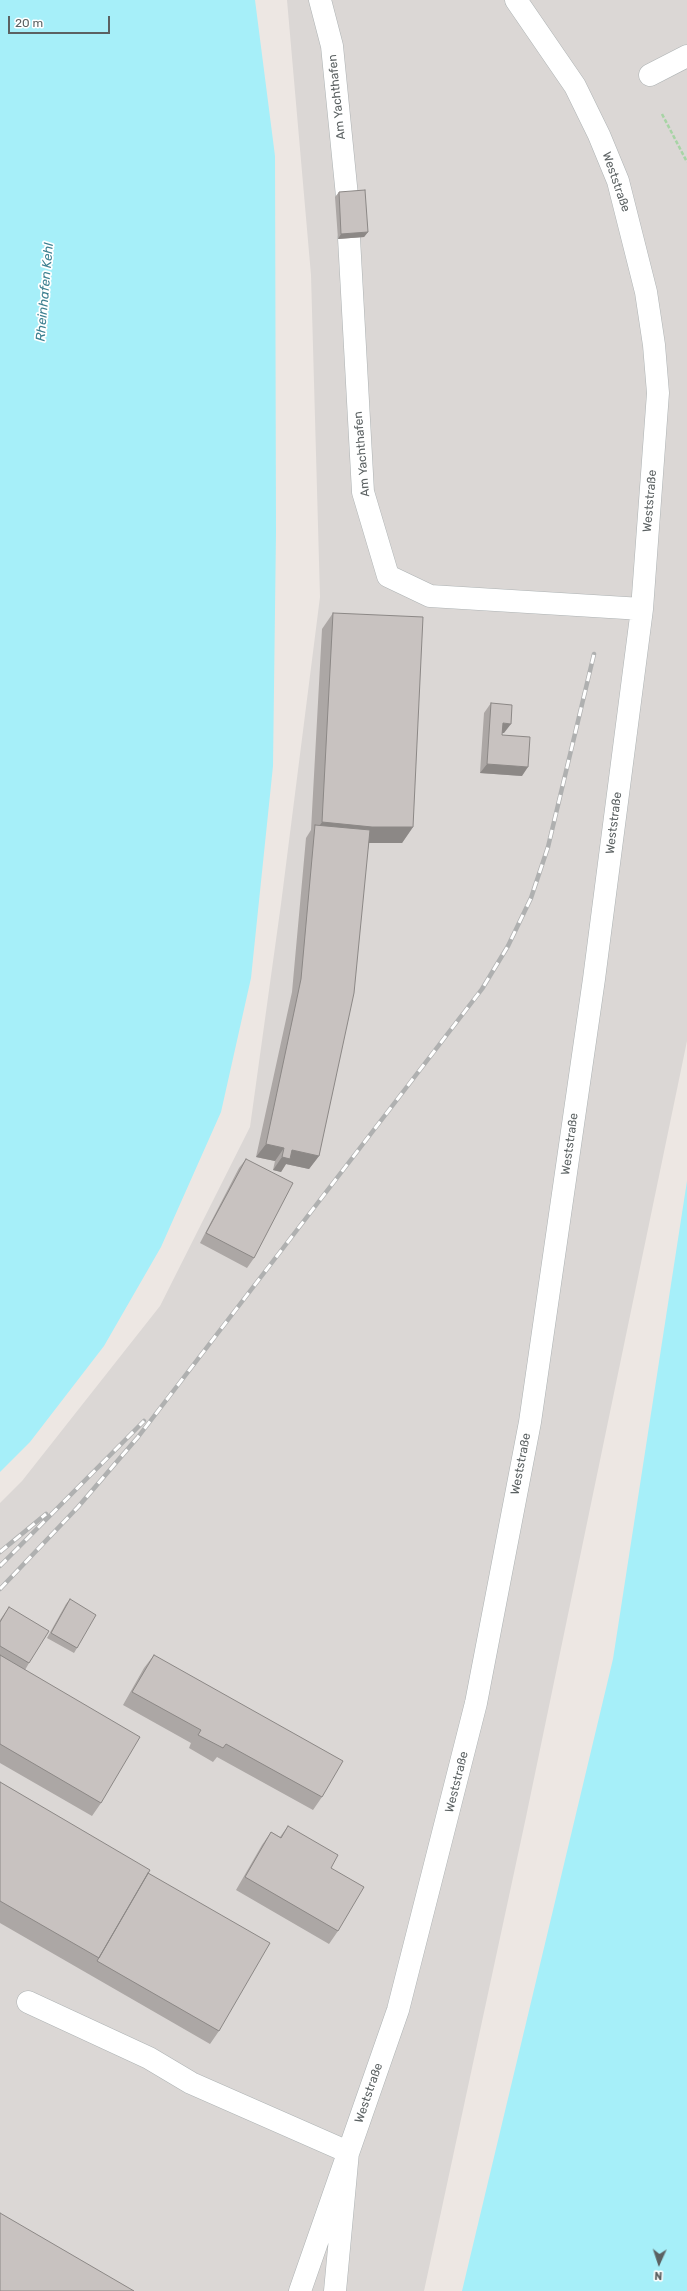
<!DOCTYPE html>
<html>
<head>
<meta charset="utf-8">
<style>
	body { margin:0 }
	#map { position:relative; width:687px; height:2291px; overflow:hidden; background:#ede7e3; font-family:Rubik,sans-serif }
	canvas { display:block }
	.north { position:absolute; left:639px; top:2243px; width:40px; height:40px; -webkit-text-stroke:3px #fff; paint-order:stroke; rotate:183deg; font-size:11px; font-weight:700; line-height:16px; text-align:center; color:#5b6162 }
	.north::after { content:''; display:block; margin:auto; width:14px; height:18px; background:#5b6162; clip-path:polygon(50% 0,100% 100%,50% 72%,0 100%) }
	.scale { position:absolute; left:8px; top:16px; width:102px; height:18px; box-sizing:border-box; border:2px solid #5b6162; border-top:0; padding-left:5px; font-size:12px; line-height:14px; white-space:nowrap; color:#5b6162; -webkit-text-stroke:3px #fff; paint-order:stroke }
</style>
</head>
<body>
<div id="map">
<canvas width="687" height="2291"></canvas>
<div class="north">N</div>
<div class="scale">20 m</div>
</div>
<script>
const c = document.querySelector('canvas').getContext('2d');
c.lineJoin = 'round';
function fill(path, color) {
  c.fillStyle = color;
  c.fill(path, 'evenodd');
}
function shape(rows) {
  const path = new Path2D();
  for (const r of rows) {
    path.moveTo(r[0], r[1]);
    for (let i = 2; i < r.length; i += 2) path.lineTo(r[i], r[i + 1]);
  }
  return path;
}
function trace(path, color, width, dash) {
  c.strokeStyle = color;
  c.lineWidth = width;
  c.lineCap = dash ? 'butt' : 'round';
  c.setLineDash(dash || []);
  c.stroke(path);
}
function label(font, color, halo, rows, align = 'center') {
  c.font = font + ' Rubik,sans-serif';
  c.lineWidth = 3.5;
  c.setLineDash([]);
  c.textBaseline = 'middle';
  c.strokeStyle = halo;
  c.fillStyle = color;
  for (const [text, x, y, turn = 0] of rows) {
    c.save();
    c.translate(x, y);
    c.rotate((+turn || 0) * Math.PI / 180);
    c.textAlign = isNaN(turn) ? turn : align;
    if (halo) c.strokeText(text, 0, 0);
    c.fillText(text, 0, 0);
    c.restore();
  }
}
const industrial = shape([
	[287,0,687,0,687,1041,526,1817,424,2291,0,2291,0,1503,22,1481,160,1306,250,1127,281,904,320,597,311,275]
]);
const water = shape([
	[0,0,255,0,275,156,276,532,273,766,251,978,221,1112,161,1247,104,1346,30,1442,0,1472],
	[687,1181,687,2291,462,2291,613,1659]
]);
const path = shape([
	[662,114,687,162]
]);
const minor = shape([
	[320,0,332,46,347,196],
	[650,75,687,56],
	[349,238,363,492,388,576,430,596,642,609],
	[28,2002,149,2058,191,2083,348,2152,335,2291],
	[300,2291,398,2010,476,1703,530,1422,594,979,642,609,658,393,654,345,646,292,618,181,599,135,575,86,516,0]
]);
const rail = shape([
	[0,1552,46,1514],
	[0,1566,144,1421],
	[0,1589,78,1507,138,1437,482,989,508,946,531,898,548,847,594,654]
]);
const wall = shape([
	[339,192,368,232,364,237,338,239,335,197],
	[333,613,413,827,402,843,369,843,319,1156,309,1169,286,1164,281,1172,273,1170,275,1161,256,1157,292,992,306,838,311,830,322,629],
	[491,703,504,733,502,733,502,735,522,776,480,773,484,713],
	[246,1159,254,1258,247,1268,200,1243,239,1168],
	[70,1599,77,1648,74,1653,47,1638,66,1604],
	[9,1607,29,1663,25,1670,101,1803,92,1816,0,1763,0,1620],
	[154,1655,322,1797,313,1810,217,1757,213,1762,189,1748,191,1743,123,1705,144,1668],
	[0,1782,148,1873,219,2031,210,2044,0,1923],
	[288,1826,331,1868,338,1931,329,1944,236,1890,262,1845,271,1832,280,1837]
]);
const shadedWall = shape([
	[368,232,364,237,338,239,341,234],
	[503,723,511,724,504,733,497,733],
	[487,764,528,767,522,776,480,773],
	[322,822,413,827,402,843,361,843,314,834],
	[266,1144,284,1148,275,1161,256,1157],
	[292,1150,319,1156,309,1169,286,1164,281,1172,273,1170,282,1157]
]);
const building = shape([
	[365,190,368,232,341,234,339,192,365,190],
	[333,613,423,617,413,827,372,827,322,822,333,613],
	[491,703,512,705,511,724,503,723,502,735,530,737,528,767,487,764,491,703],
	[315,825,370,830,354,993,319,1156,292,1150,290,1159,282,1157,284,1148,266,1144,301,979,315,825],
	[246,1159,293,1183,254,1258,206,1233,246,1159],
	[70,1599,96,1615,77,1648,51,1633,70,1599],
	[9,1607,49,1631,29,1663,0,1646,0,1622,9,1607],
	[0,1655,140,1737,101,1803,0,1744,0,1655],
	[154,1655,343,1761,322,1797,226,1744,223,1748,198,1735,201,1730,132,1692,154,1655],
	[0,1782,150,1870,99,1958,0,1901,0,1782],
	[288,1826,338,1855,331,1868,364,1887,338,1931,245,1877,271,1832,281,1838,288,1826],
	[148,1873,270,1943,219,2031,97,1961,148,1873],
	[0,2213,134,2291,0,2291,0,2213]
]);
const streetNames = [
	["Am Yachthafen",337,97,-96],
	["Weststraße",616,182,71],
	["Am Yachthafen",362,454,-95],
	["Weststraße",650,501,-85],
	["Weststraße",614,823,-83],
	["Weststraße",570,1144,-82],
	["Weststraße",521,1464,-79],
	["Weststraße",457,1782,-76],
	["Weststraße",369,2093,-71]
];
const waterNames = [
	["Rheinhafen Kehl",45,292,-85]
];
fill(industrial, '#dbd7d5');
fill(water, '#a6eff9');
trace(minor, '#aeb3b4', 23);
trace(path, '#a7d4a5', 2.5, [4, 2]);
trace(minor, '#fff', 22);
trace(rail, '#afb0b0', 4.5);
trace(rail, '#fff', 3, [9]);
fill(wall, '#aca7a5');
fill(shadedWall, '#8c8886');
fill(building, '#c8c2c0');
trace(building, '#8c8886', 1);
label('12px', '#5b6162', '#fff', streetNames);
label('italic 13px', '#3c7f90', '#fff', waterNames);
</script>
</body>
</html>
